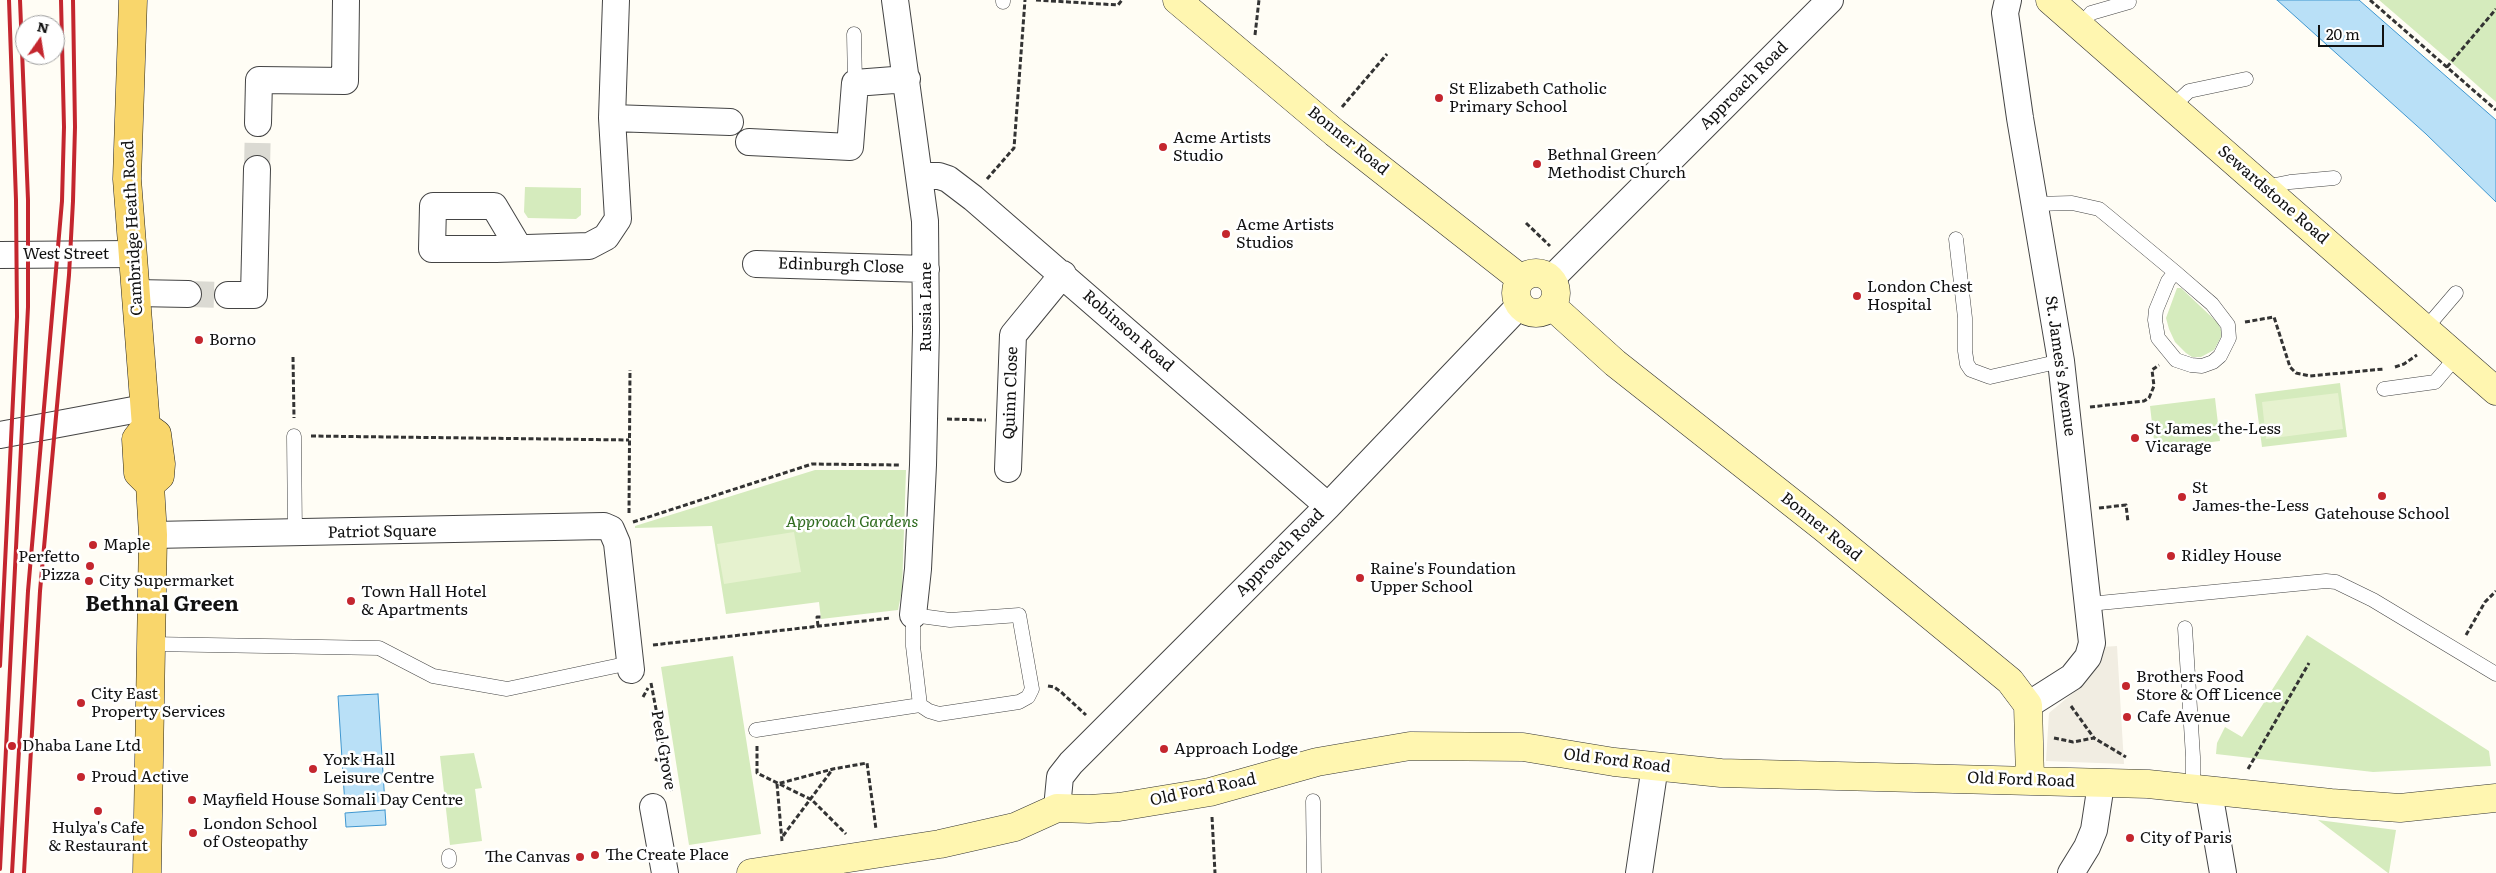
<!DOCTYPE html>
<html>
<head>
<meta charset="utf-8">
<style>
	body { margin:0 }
	#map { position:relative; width:2496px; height:873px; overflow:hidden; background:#fffdf5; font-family:Literata,serif }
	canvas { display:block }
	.north { position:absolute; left:15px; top:15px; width:50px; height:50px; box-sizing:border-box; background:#fff; border:1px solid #a0a0a0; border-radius:50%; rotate:13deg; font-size:14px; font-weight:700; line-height:20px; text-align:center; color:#111 }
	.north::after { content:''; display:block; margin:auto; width:18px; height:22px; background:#c4262e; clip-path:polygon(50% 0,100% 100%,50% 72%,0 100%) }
	.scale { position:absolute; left:2318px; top:25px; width:66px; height:22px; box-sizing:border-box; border:2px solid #111; border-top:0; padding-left:6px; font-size:15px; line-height:18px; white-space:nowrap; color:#111; -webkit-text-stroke:4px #fff; paint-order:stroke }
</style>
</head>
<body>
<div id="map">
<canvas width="2496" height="873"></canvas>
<div class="north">N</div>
<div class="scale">20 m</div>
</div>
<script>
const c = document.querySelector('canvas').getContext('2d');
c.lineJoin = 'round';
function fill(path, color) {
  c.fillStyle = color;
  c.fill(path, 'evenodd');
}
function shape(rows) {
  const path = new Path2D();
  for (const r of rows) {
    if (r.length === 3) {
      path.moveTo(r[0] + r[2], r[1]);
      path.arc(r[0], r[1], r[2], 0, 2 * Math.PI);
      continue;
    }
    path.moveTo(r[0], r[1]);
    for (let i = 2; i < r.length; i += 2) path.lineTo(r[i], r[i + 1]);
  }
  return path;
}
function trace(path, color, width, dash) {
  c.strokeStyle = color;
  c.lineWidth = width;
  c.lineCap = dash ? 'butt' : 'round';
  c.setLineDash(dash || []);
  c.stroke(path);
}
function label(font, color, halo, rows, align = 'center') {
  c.font = font + ' Literata,serif';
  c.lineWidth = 5;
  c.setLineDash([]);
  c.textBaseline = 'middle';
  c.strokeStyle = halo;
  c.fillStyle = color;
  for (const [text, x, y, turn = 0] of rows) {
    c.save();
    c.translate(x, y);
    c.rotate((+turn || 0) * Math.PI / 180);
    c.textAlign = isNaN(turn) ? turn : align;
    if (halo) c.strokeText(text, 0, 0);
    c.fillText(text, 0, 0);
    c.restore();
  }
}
const green = shape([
	[2379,0,2496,0,2496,102,2451,62],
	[525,187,581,188,581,215,576,219,528,218,524,212],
	[2177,288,2181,288,2218,323,2221,330,2221,337,2214,350,2201,357,2192,357,2186,353,2175,342,2169,329,2166,318],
	[2340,383,2347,437,2262,447,2255,394],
	[2215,398,2220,441,2155,449,2150,406],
	[815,470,906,470,902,590,898,610,821,619,819,602,726,614,712,526,635,528,635,526],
	[2307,635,2489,751,2491,766,2373,772,2216,754,2217,743,2225,727,2242,737],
	[733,656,761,834,689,845,661,667],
	[474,753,482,788,475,789,482,841,450,845,440,756],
	[2318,820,2396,830,2389,873,2388,873]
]);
const pitch = shape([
	[2338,393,2343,429,2266,439,2262,402],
	[794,532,801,572,724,584,717,544]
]);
const plaza = shape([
	[2117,646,2124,764,2046,761,2049,713,2079,688,2102,647]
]);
const water = shape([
	[2277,0,2359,0,2496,120,2496,202,2426,134,2277,0],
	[378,694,385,804,345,806,338,696,378,694],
	[385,810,386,825,346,827,345,813,385,810]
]);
const streetTunnel = shape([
	[257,169,258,123],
	[188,294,228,295]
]);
const path = shape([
	[1036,0,1118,5,1122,0],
	[2370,0,2496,110],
	[1255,35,1259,0],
	[2447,67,2496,9],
	[1342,107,1387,54],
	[987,179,1014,148,1025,0],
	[1526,223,1550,246],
	[2245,322,2274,317,2290,367,2296,373,2310,376,2384,369],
	[293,357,294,418],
	[2395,367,2404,364,2417,355],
	[2090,407,2144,401,2149,398,2154,386,2152,370,2159,365],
	[947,419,986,420],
	[311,436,629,440],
	[2099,508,2126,505,2128,522],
	[629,513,630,370],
	[633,522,812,464,900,465],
	[818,626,817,617,821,617],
	[2466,635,2485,602,2496,591],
	[653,645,890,618],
	[651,683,672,793],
	[1048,686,1054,687,1061,692,1086,715],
	[643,697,648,688],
	[2071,706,2094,738],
	[2054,738,2073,742,2094,738,2126,757],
	[757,746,757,773,812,800,846,834],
	[655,759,665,763],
	[2248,769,2309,663],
	[1212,817,1215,873],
	[783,836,832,770],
	[782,841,777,784,833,769,867,763,876,829]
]);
const lane = shape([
	[1003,2,1003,0],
	[2080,26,2091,13,2129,2],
	[854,34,855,83],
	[2172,107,2189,91,2246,79],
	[2269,192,2275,185,2290,182,2334,178],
	[2035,204,2072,203,2099,209,2110,218,2175,272,2212,304,2228,325,2229,338,2220,356,2213,362,2202,366,2191,365,2176,360,2158,338,2155,320,2156,310,2168,281,2175,272],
	[1956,239,1965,318,1965,351,1967,364,1971,370,1990,377,2061,361],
	[2426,328,2456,293],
	[2384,389,2435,382,2457,356],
	[294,436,295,534],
	[2089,604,2326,581,2336,582,2373,600,2496,674],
	[913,615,950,620,1019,615,1032,689,1028,697,1019,702,939,714,929,711,920,705,913,646,913,615],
	[2185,628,2193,757,2193,790],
	[151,644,379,648,433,676,507,689,630,663],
	[756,730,920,705],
	[1313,801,1314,873],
	[449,856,449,861]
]);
const street = shape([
	[895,0,925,221,926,330,923,465,918,569,913,615],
	[2008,0,2005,13,2020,118,2061,361,2092,643,2088,657,2072,677,2028,705],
	[612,118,730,122],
	[258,123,259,80,345,81,346,0],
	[749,142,850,147,855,83,907,79],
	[919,176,939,176,948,179,973,198,1328,506],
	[519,248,494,206,433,206,432,249,496,249,589,246,606,237,618,219,612,118,616,0],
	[0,255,133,254],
	[756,264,926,269],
	[1551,279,1830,0],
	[136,293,188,294],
	[228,295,254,295,257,169],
	[0,435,144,408],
	[1008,469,1013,335,1063,274],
	[153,535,604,526,611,529,617,543,631,670],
	[2209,792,2223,873],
	[653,807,665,873],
	[1057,808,1060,777,1071,763,1328,506,1520,305],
	[1639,873,1655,766],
	[2071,873,2087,847,2094,830,2101,784]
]);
const secondary = shape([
	[1177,0,1335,133,1521,279],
	[2050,0,2496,391],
	[1536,293,20],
	[1552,306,1615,363,1824,528,2010,681,2028,705,2030,779],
	[751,873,940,844,1015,827,1057,808,1089,809,1119,807,1210,792,1317,762,1410,746,1523,747,1614,762,1721,773,2148,784,2331,803,2400,808,2496,798]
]);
const primary = shape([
	[133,0,127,179,146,426,136,439,138,473,150,485,153,535,147,873],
	[146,426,157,434,161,464,160,476,150,485]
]);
const rail = shape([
	[0,666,17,317,16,200,9,0],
	[0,869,28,307,28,200,20,0],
	[12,873,28,591,62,201,64,127,61,0],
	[24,873,40,591,69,275,73,201,75,127,73,0]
]);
const markers = [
	[1439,98,5,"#c4262e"],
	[1163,147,5,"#c4262e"],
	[1537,164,5,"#c4262e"],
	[1226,234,5,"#c4262e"],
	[1857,296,5,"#c4262e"],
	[199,340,5,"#c4262e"],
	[2135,438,5,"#c4262e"],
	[2382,496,5,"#c4262e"],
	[2182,497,5,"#c4262e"],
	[93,545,5,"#c4262e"],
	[2171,556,5,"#c4262e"],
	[90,566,5,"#c4262e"],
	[1360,578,5,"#c4262e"],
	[89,581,5,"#c4262e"],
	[351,601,5,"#c4262e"],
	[2126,686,5,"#c4262e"],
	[81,703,5,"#c4262e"],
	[2127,717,5,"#c4262e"],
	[12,746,5,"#c4262e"],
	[1164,749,5,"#c4262e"],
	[313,769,5,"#c4262e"],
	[81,777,5,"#c4262e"],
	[192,800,5,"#c4262e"],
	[98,811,5,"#c4262e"],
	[193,833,5,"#c4262e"],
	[2130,838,5,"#c4262e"],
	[595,855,5,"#c4262e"],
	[580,857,5,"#c4262e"]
];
const streetNames = [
	["Approach Road",1744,86,-45],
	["Bonner Road",1348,141,39],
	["Sewardstone Road",2273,195,41],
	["Cambridge Heath Road",133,228,-93],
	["West Street",66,254],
	["Edinburgh Close",841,266,2],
	["Russia Lane",926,307,-90],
	["Robinson Road",1128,331,41],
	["St. James's Avenue",2060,366,82],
	["Quinn Close",1011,393,-88],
	["Bonner Road",1821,527,39],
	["Patriot Square",382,532,-1],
	["Approach Road",1280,553,-45],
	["Peel Grove",663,750,80],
	["Old Ford Road",1617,761,7],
	["Old Ford Road",2021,780,2],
	["Old Ford Road",1203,790,-12]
];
const poiNames = [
	["St Elizabeth Catholic",1449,89],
	["Primary School",1449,107],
	["Acme Artists",1173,138],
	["Studio",1173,156],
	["Bethnal Green",1547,155],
	["Methodist Church",1547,173],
	["Acme Artists",1236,225],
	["Studios",1236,243],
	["London Chest",1867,287],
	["Hospital",1867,305],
	["Borno",209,340],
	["St James-the-Less",2145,429],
	["Vicarage",2145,447],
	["St",2192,488],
	["James-the-Less",2192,506],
	["Gatehouse School",2382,514,"center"],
	["Maple",103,545],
	["Ridley House",2181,556],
	["Perfetto",80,557,"right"],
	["Pizza",80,575,"right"],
	["Raine's Foundation",1370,569],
	["Upper School",1370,587],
	["City Supermarket",99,581],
	["Town Hall Hotel",361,592],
	["& Apartments",361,610],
	["Brothers Food",2136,677],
	["Store & Off Licence",2136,695],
	["City East",91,694],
	["Property Services",91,712],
	["Cafe Avenue",2137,717],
	["Dhaba Lane Ltd",22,746],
	["Approach Lodge",1174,749],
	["York Hall",323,760],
	["Leisure Centre",323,778],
	["Proud Active",91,777],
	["Mayfield House Somali Day Centre",202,800],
	["London School",203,824],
	["of Osteopathy",203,842],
	["Hulya's Cafe",98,828,"center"],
	["& Restaurant",98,846,"center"],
	["City of Paris",2140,838],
	["The Create Place",605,855],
	["The Canvas",570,857,"right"]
];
const parkNames = [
	["Approach Gardens",852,522]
];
const districtNames = [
	["Bethnal Green",162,605]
];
fill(green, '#d5ebbd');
fill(pitch, '#e6f2cf');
fill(plaza, '#f1ede2');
fill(water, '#b9e0f7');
trace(water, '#3f96cf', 1);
trace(streetTunnel, '#dbdad3', 26, [26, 13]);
trace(lane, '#444', 15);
trace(street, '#444', 28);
trace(secondary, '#333', 29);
trace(primary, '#222', 29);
trace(path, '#333', 3, [5, 2.5]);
trace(lane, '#fff', 14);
trace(street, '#fff', 26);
trace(secondary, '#fff6b0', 28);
trace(primary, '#f9d66b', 28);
trace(rail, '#c4262e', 4);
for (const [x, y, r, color] of markers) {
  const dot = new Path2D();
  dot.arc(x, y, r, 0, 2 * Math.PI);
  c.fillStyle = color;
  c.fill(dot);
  trace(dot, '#fff', 2);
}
label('16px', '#111', '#fff', streetNames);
label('16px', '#111', '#fff', poiNames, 'left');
label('italic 16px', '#2f6b1f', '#fff', parkNames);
label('bold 21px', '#111', '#fff', districtNames);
</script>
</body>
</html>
